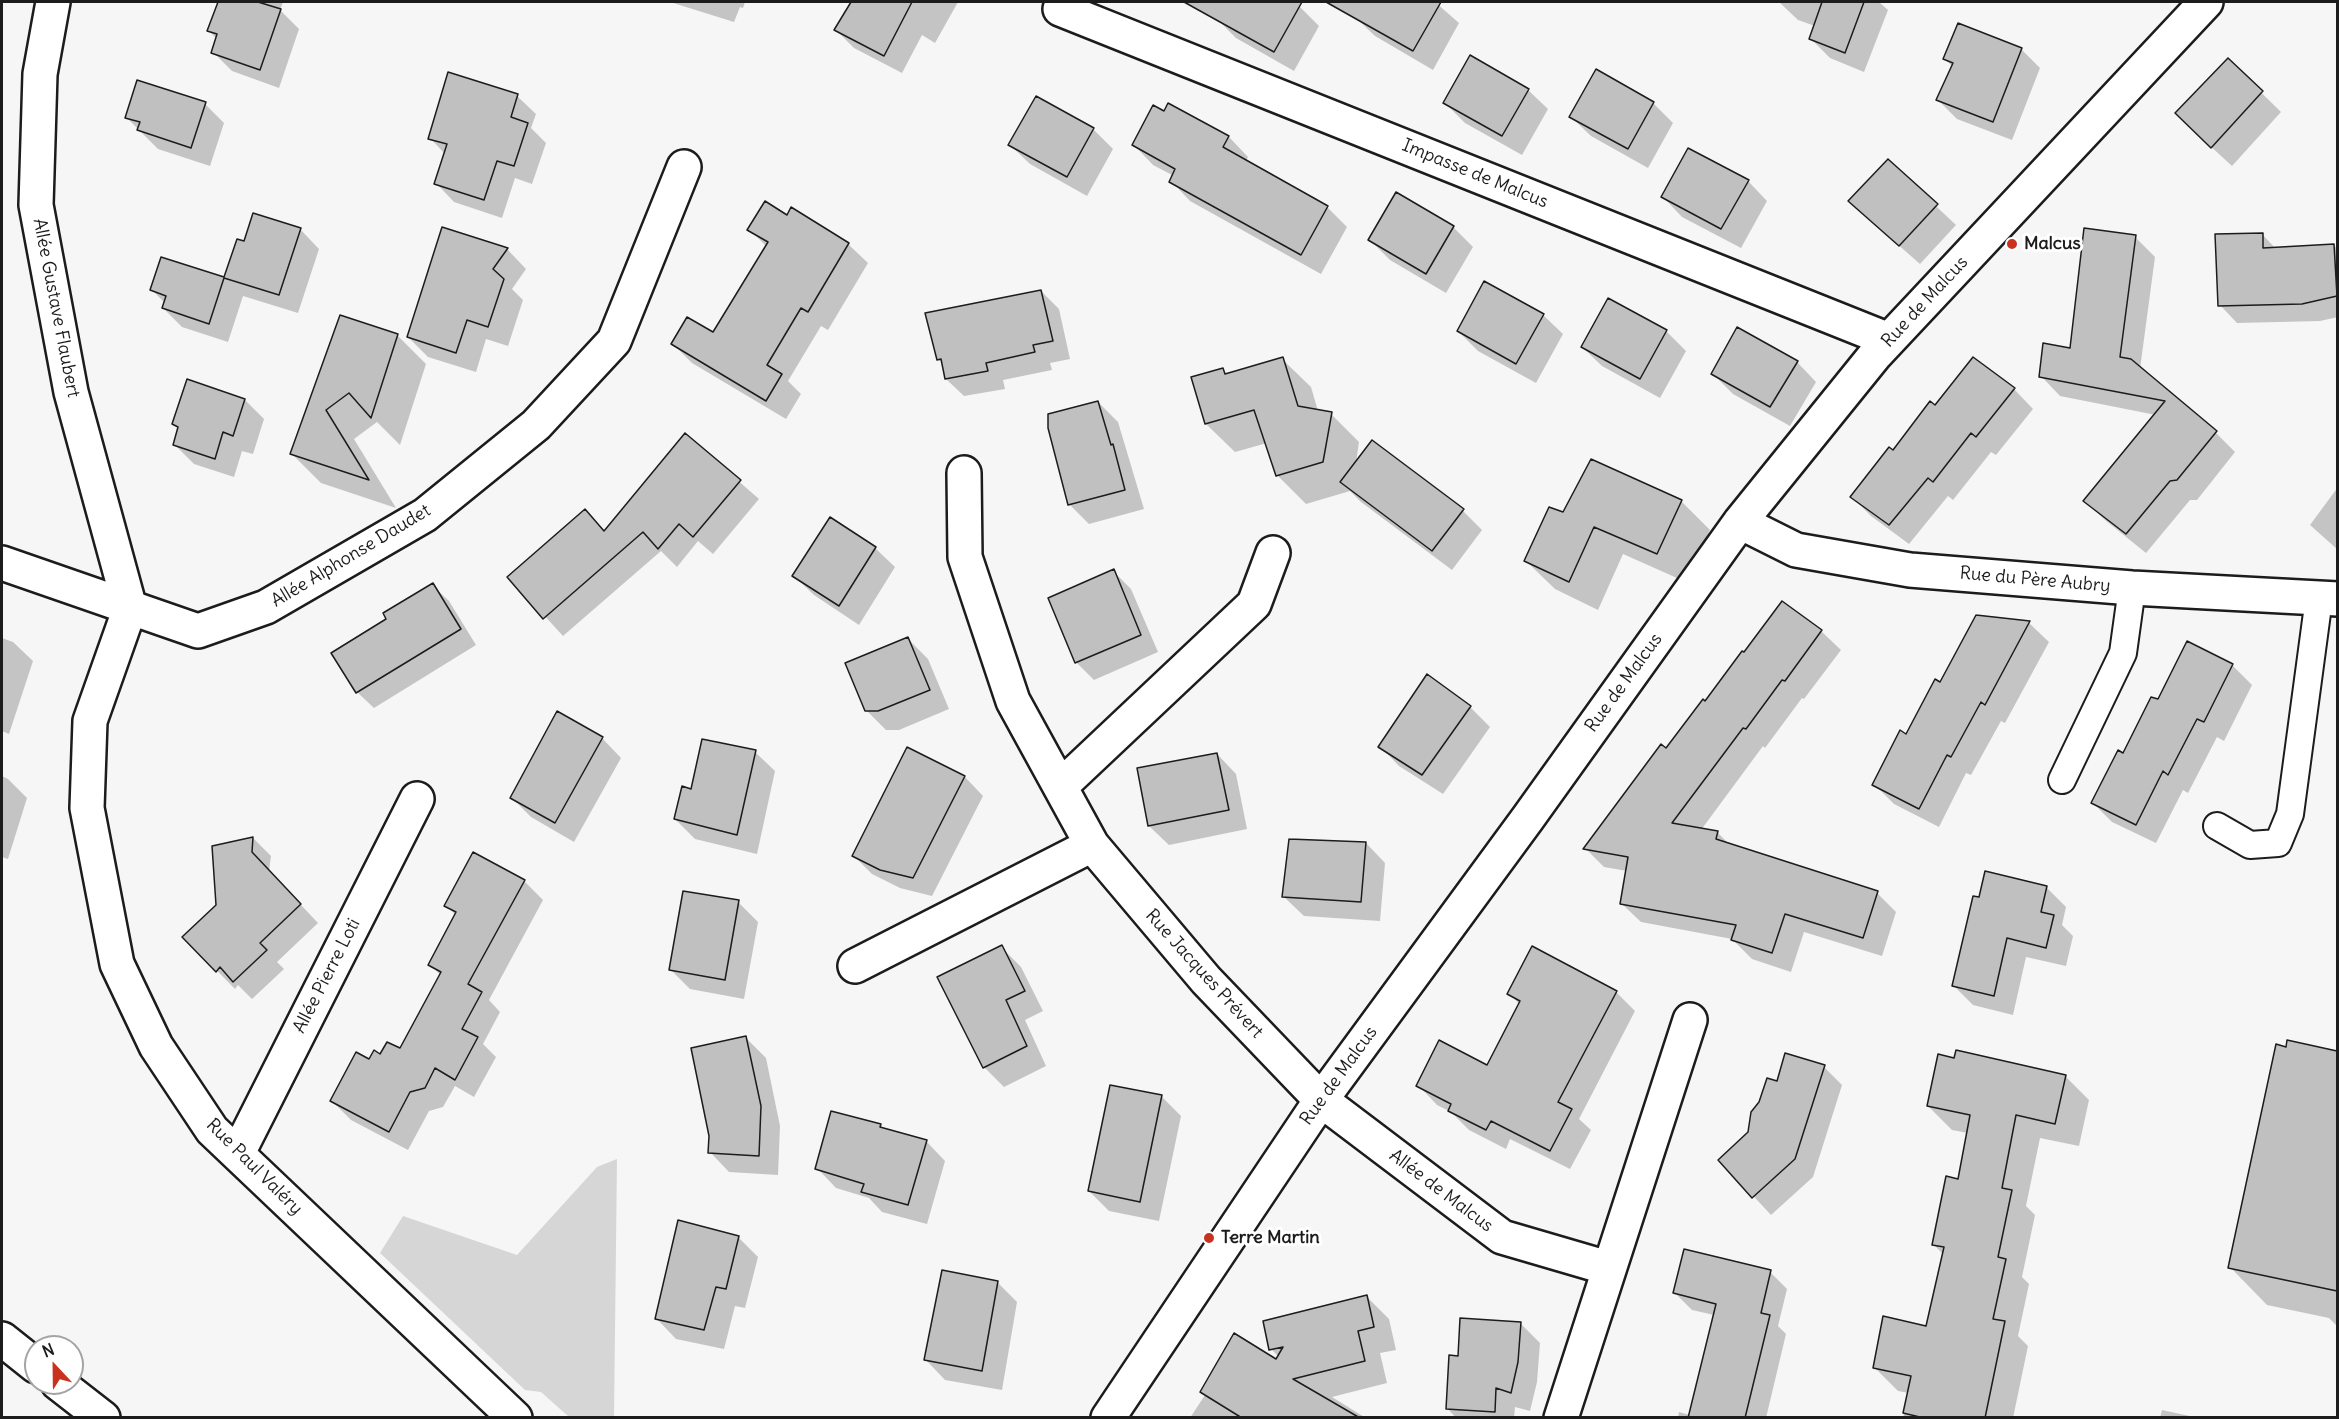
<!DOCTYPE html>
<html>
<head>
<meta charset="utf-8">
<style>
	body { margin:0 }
	#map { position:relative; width:2339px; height:1419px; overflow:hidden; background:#f6f6f6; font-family:Delius,sans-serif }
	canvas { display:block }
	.frame { position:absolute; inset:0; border:3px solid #1c1c1c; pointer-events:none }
	.north { position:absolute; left:24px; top:1335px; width:60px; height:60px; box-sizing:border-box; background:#fff; border:2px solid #a4a4a4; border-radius:50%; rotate:338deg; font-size:16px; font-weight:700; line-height:24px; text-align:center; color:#1c1c1c }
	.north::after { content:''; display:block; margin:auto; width:21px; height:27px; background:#c8321e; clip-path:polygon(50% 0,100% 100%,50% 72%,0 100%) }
</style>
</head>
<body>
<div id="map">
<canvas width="2339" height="1419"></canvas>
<div class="frame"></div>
<div class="north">N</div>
</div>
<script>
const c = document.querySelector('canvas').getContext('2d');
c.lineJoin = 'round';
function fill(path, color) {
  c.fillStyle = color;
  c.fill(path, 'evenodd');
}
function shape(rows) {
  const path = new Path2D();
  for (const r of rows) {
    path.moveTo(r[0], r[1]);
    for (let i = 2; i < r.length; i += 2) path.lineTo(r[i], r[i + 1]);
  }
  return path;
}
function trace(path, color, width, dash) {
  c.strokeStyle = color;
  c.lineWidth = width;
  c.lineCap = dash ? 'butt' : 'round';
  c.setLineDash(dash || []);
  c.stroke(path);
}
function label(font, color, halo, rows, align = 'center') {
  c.font = font + ' Delius,sans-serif';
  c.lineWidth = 6;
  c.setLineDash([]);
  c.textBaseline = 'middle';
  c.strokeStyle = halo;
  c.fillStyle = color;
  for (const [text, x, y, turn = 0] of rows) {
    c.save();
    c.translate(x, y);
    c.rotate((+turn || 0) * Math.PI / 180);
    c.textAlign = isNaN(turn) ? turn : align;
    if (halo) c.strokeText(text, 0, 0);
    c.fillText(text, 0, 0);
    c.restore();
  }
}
const green = shape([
	[617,1159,614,1417,569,1417,541,1392,525,1390,380,1253,403,1216,517,1255,597,1167]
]);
const shadow = shape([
	[219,2,283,2,280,10,299,29,279,88,232,71,213,52,217,39,209,31],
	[670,2,745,2,743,8,740,7,734,22],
	[852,2,958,2,935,43,922,35,902,73,854,48,836,30],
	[1216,2,1291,2,1299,6,1319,26,1294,71,1236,38,1216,18,1223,6],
	[1364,2,1435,2,1459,23,1433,70,1375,36,1355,17],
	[1779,2,1879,2,1888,10,1864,72,1830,58,1811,39,1815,26,1798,20],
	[2021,49,2040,68,2012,140,1957,119,1938,100,1953,67,1945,59],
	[2228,60,2281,112,2232,166,2196,133],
	[1528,90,1548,109,1522,155,1465,123,1445,103],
	[517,96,536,114,531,128,546,143,532,184,515,178,502,218,454,202,436,183,445,154,430,138],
	[1653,103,1673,123,1648,168,1591,136,1571,117],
	[205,104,224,123,210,166,158,149,126,117],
	[1169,105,1229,137,1248,157,1246,162,1327,207,1347,227,1321,274,1190,201,1171,181,1174,176,1153,165,1134,145,1164,113],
	[1093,129,1113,149,1087,196,1030,164,1010,145],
	[1888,161,1956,225,1920,264,1870,220],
	[1748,181,1767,201,1741,248,1682,217,1663,197],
	[788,217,848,244,868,263,828,330,821,326,788,381,801,394,786,419,692,363,673,344,714,334,767,247,749,229],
	[1453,227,1473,247,1446,293,1390,260,1370,240],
	[300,229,319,249,298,313,243,296,228,342,182,327,163,308,165,303,152,290,162,259,225,279,237,241,245,243],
	[443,229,507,249,526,269,512,289,523,300,508,346,486,339,476,372,428,357,408,337],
	[2262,234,2276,249,2333,245,2338,249,2338,317,2320,321,2237,323,2220,305],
	[2135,237,2155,257,2140,369,2216,433,2235,452,2197,500,2190,500,2146,553,2105,520,2085,501,2156,415,2060,396,2041,376,2071,350],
	[1041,291,1059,309,1070,359,1050,363,1052,370,1003,380,1005,389,964,396,946,379,943,364,938,359],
	[1543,315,1563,334,1536,383,1478,351,1458,331],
	[341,317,397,335,426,364,400,445,377,422,354,439,396,508,321,483,292,454],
	[1666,331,1686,351,1660,398,1602,366,1582,347],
	[1282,359,1311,387,1318,411,1331,414,1359,442,1356,463,1463,511,1482,530,1452,570,1361,502,1350,491,1306,504,1277,475,1267,443,1235,452,1206,424,1193,378,1223,370,1228,375],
	[1797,362,1816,382,1790,426,1733,394,1713,374],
	[2014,389,2033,409,1996,455,1991,452,1953,500,1948,496,1909,544,1871,516,1852,497,1935,407],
	[245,400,264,419,253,454,242,451,234,477,194,464,174,444,179,429,174,424],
	[1098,402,1118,422,1144,509,1089,524,1069,504],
	[686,435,759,499,713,554,698,541,677,567,661,551,563,636,509,577,585,511,605,531],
	[2338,487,2338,550,2310,525],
	[1681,501,1710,530,1686,582,1623,554,1598,610,1555,589,1526,561,1564,514],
	[875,548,895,567,859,625,814,595,794,576],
	[1113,571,1131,589,1158,652,1094,680,1076,662],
	[432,585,449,601,476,645,374,708,357,692,389,619],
	[1782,603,1821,631,1841,650,1804,699,1802,698,1765,748,1763,746,1701,830,1717,832,1730,845,1877,893,1896,912,1882,956,1804,932,1791,972,1752,959,1732,939,1641,922,1621,903,1627,871,1604,867,1585,848,1705,703],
	[1977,616,2029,623,2049,642,2005,723,2001,721,1971,775,1966,773,1939,827,1894,804,1874,784,1941,684],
	[2,638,13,642,33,661,9,734,2,731],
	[908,639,928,659,949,709,899,730,886,730,866,710],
	[2188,643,2232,665,2252,685,2224,741,2217,737,2188,793,2183,790,2156,843,2112,822,2093,803,2158,701],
	[1427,676,1470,707,1490,727,1443,794,1399,766,1380,746],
	[602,738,621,758,574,842,531,817,512,798],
	[907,749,965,777,983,796,932,896,900,888,872,874,853,855],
	[755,752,775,771,757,854,695,839,675,819,692,791],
	[1217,754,1236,774,1247,829,1169,845,1149,826],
	[2,776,8,779,27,798,8,859,2,857],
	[253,838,271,856,269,871,318,923,277,962,284,969,252,999,238,985,235,989,184,937,217,905],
	[1366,843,1385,863,1380,921,1304,916,1284,897],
	[524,881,543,900,489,1000,500,1012,483,1044,496,1057,474,1097,455,1086,443,1107,429,1111,408,1150,351,1120,332,1101,370,1061,400,1050,441,976,430,964,456,915,446,906],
	[2046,887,2066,907,2062,925,2073,936,2066,966,2026,957,2013,1015,1973,1005,1953,985],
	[738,902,758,922,744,999,690,989,671,970],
	[1001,947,1021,967,1043,1011,1025,1020,1046,1066,1004,1087,984,1067],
	[1616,992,1635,1011,1579,1119,1591,1130,1570,1169,1510,1139,1506,1149,1469,1130,1451,1112,1437,1105,1418,1085,1488,1067,1520,1005,1509,993],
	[746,1038,766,1058,780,1126,778,1175,729,1172,710,1152],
	[2288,1042,2338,1052,2338,1327,2329,1318,2267,1305,2230,1267],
	[1824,1067,1842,1085,1813,1177,1771,1215,1720,1160,1749,1133,1761,1103,1778,1083],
	[2065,1076,2089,1100,2079,1146,2040,1138,2026,1206,2035,1215,2022,1277,2029,1284,2018,1336,2028,1346,2013,1418,1903,1418,1909,1393,1898,1391,1874,1367,1927,1328,1944,1255,1933,1244,1960,1180,1968,1133,1952,1130,1928,1106],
	[1161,1096,1181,1116,1159,1221,1109,1211,1089,1191],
	[880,1125,885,1130,926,1141,945,1161,927,1224,882,1212,869,1198,836,1188,817,1168],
	[738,1237,758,1257,745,1308,735,1306,724,1349,676,1339,657,1319],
	[943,1271,998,1283,1017,1302,1002,1390,945,1380,926,1360],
	[1770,1272,1787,1289,1778,1326,1786,1334,1766,1418,1678,1418,1679,1412,1690,1415,1714,1315,1692,1310,1675,1293],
	[1367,1297,1389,1319,1396,1350,1380,1353,1387,1383,1332,1397,1366,1418,1190,1418,1205,1395,1276,1361,1279,1357,1271,1349],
	[1520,1323,1540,1343,1537,1382,1530,1411,1515,1407,1514,1418,1456,1418,1447,1408,1459,1357],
	[2162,1410,2199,1418,2160,1418]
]);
const building = shape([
	[218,2,258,2,281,9,260,70,211,53,217,34,207,31,218,2],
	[851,2,912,2,884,56,834,30,851,2],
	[1184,2,1302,2,1274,52,1184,2],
	[1326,2,1441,2,1413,51,1326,2],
	[1822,2,1864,2,1845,53,1809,39,1822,2],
	[1958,23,2022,48,1993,122,1936,100,1953,63,1943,59,1958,23],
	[1470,55,1529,89,1502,136,1443,103,1470,55],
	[2228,58,2263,91,2211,148,2175,113,2228,58],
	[1596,69,1654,102,1628,149,1569,117,1596,69],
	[448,72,518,94,511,117,528,123,514,166,497,161,484,200,434,184,447,144,428,139,448,72],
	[137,80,206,102,191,148,137,130,140,122,125,118,137,80],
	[1036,96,1094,128,1067,177,1008,145,1036,96],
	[1168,103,1229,136,1223,147,1328,206,1301,255,1169,182,1175,169,1132,145,1153,105,1164,111,1168,103],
	[1688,148,1749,180,1721,229,1661,197,1688,148],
	[1888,159,1938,204,1899,246,1848,201,1888,159],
	[1396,192,1454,226,1426,274,1368,240,1396,192],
	[765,201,787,215,791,207,849,243,808,312,801,308,767,365,782,374,766,401,671,344,687,317,713,332,768,242,747,230,765,201],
	[253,213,301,228,279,295,224,278,209,324,162,308,166,296,150,290,161,257,224,277,237,239,244,241,253,213],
	[442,227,508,248,493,269,504,279,488,327,467,320,456,353,407,337,442,227],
	[2084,228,2136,235,2120,357,2131,359,2217,431,2177,480,2170,481,2126,534,2083,501,2165,401,2039,377,2043,343,2070,348,2084,228],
	[2263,233,2263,248,2334,244,2337,296,2302,304,2218,306,2215,234,2263,233],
	[1484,281,1544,314,1516,364,1457,331,1484,281],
	[1041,290,1053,341,1033,345,1035,352,986,363,988,371,945,379,941,359,937,360,925,313,1041,290],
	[1608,298,1667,330,1640,379,1581,347,1608,298],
	[340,315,398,334,371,418,349,393,326,410,369,480,290,454,340,315],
	[1737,327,1798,361,1770,407,1711,374,1737,327],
	[1283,357,1298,406,1332,412,1323,462,1276,476,1254,410,1205,424,1191,377,1223,368,1225,374,1283,357],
	[1973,357,2015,388,1976,437,1971,433,1933,482,1928,478,1889,525,1850,497,1889,447,1893,450,1930,401,1935,405,1973,357],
	[187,379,245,399,233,436,223,432,215,459,173,445,178,427,172,424,187,379],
	[1098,401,1111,445,1113,444,1125,490,1068,505,1048,428,1048,414,1098,401],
	[685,433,741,480,693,537,679,524,658,549,643,532,543,619,507,577,585,509,604,531,685,433],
	[1372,440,1464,509,1432,551,1340,482,1372,440],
	[1591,459,1682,500,1657,554,1594,527,1569,582,1524,561,1549,507,1563,512,1591,459],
	[830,517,876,547,839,606,792,576,830,517],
	[1114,569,1141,635,1075,663,1048,598,1114,569],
	[433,583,461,629,356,693,331,653,386,619,383,613,433,583],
	[1782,601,1822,630,1785,681,1782,680,1746,729,1743,728,1672,823,1718,831,1716,839,1878,891,1863,938,1785,914,1772,953,1731,940,1736,925,1620,904,1628,857,1583,849,1661,744,1666,748,1703,699,1705,701,1742,651,1744,652,1782,601],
	[1976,615,2030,621,1985,705,1981,702,1951,757,1947,755,1919,809,1872,785,1900,730,1906,734,1935,679,1940,682,1976,615],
	[908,637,930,690,878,711,865,711,845,663,908,637],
	[2187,641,2233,664,2204,722,2197,719,2168,775,2163,771,2136,825,2091,803,2118,750,2123,753,2151,697,2158,699,2187,641],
	[1427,674,1471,706,1422,775,1378,747,1427,674],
	[557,711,603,737,555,823,510,798,557,711],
	[702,739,756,750,737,835,674,819,682,786,691,789,702,739],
	[907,747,965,776,913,878,880,870,852,856,907,747],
	[1217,753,1229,810,1148,826,1137,768,1217,753],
	[253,837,252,852,301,904,260,943,267,950,233,982,220,967,216,972,182,937,216,905,212,846,253,837],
	[1289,839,1366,842,1361,902,1282,897,1289,839],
	[473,852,525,880,468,984,482,992,462,1029,478,1037,455,1080,435,1068,425,1088,410,1092,389,1132,330,1101,356,1052,369,1059,374,1050,380,1054,387,1042,400,1048,441,972,428,965,456,912,444,906,473,852],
	[1985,871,2047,886,2041,912,2054,915,2046,948,2007,938,1994,996,1952,986,1973,896,1979,897,1985,871],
	[683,891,739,900,725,980,669,970,683,891],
	[1002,945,1025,991,1006,1000,1027,1046,983,1068,937,977,1002,945],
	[1532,946,1617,991,1558,1102,1572,1109,1550,1151,1491,1121,1486,1130,1448,1111,1451,1104,1416,1086,1439,1040,1487,1065,1520,1001,1507,994,1532,946],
	[746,1036,761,1106,759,1156,708,1153,709,1136,691,1048,746,1036],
	[2287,1040,2337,1051,2337,1291,2228,1268,2276,1044,2286,1047,2287,1040],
	[1956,1050,2066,1075,2055,1124,2016,1115,2002,1188,2012,1190,1998,1257,2006,1259,1993,1319,2005,1321,1985,1418,1924,1418,1903,1413,1911,1376,1873,1368,1883,1316,1926,1326,1944,1247,1932,1245,1946,1176,1958,1179,1970,1115,1927,1106,1938,1054,1954,1058,1956,1050],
	[1785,1053,1825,1065,1795,1159,1752,1198,1718,1160,1748,1132,1751,1112,1759,1102,1767,1078,1777,1081,1785,1053],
	[1110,1085,1162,1095,1140,1202,1088,1191,1110,1085],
	[831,1111,881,1124,880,1127,927,1140,908,1205,861,1192,864,1184,815,1169,831,1111],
	[678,1220,739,1236,726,1289,716,1287,704,1330,655,1319,678,1220],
	[1684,1249,1771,1270,1761,1313,1770,1315,1745,1418,1688,1418,1716,1304,1673,1293,1684,1249],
	[942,1270,998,1281,982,1371,924,1360,942,1270],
	[1367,1295,1374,1327,1358,1331,1365,1361,1293,1379,1360,1418,1242,1418,1200,1392,1234,1333,1276,1359,1283,1347,1269,1350,1263,1321,1367,1295],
	[1460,1318,1521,1322,1518,1362,1511,1393,1496,1388,1495,1412,1446,1409,1449,1355,1458,1356,1460,1318]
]);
const lane = shape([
	[2062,780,2123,653,2132,588],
	[2217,826,2250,845,2278,843,2290,814,2319,598]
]);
const street = shape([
	[53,2,40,74,36,205,71,392,130,608],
	[1060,9,1889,340],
	[964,473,965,557,1013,701,1092,845,1206,980,1321,1100,1502,1237,1608,1268],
	[1740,522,1796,550,1910,570,2132,588,2338,599],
	[2,563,198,631,266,607,425,515,536,425,614,341,684,167],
	[130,608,90,721,87,808,117,964,156,1046,212,1130,515,1418],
	[1061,786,1254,604,1273,553],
	[855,966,1092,845],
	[238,1153,417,799],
	[2,1339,36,1366],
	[58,1383,103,1418],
	[1108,1418,1321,1100,1528,818,1740,522,1875,355,2206,2],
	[1561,1418,1690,1020]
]);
const markers = [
	[2012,244,6,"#c8321e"],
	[1209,1238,6,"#c8321e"]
];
const streetNames = [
	["Impasse de Malcus",1475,174,22],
	["Rue de Malcus",1925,302,-47],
	["Allée Gustave Flaubert",56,308,79],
	["Allée Alphonse Daudet",351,556,-31],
	["Rue du Père Aubry",2035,580,5],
	["Rue de Malcus",1624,683,-54],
	["Rue Jacques Prévert",1204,974,48],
	["Allée Pierre Loti",327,976,-63],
	["Rue de Malcus",1339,1076,-54],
	["Rue Paul Valéry",254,1167,45],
	["Allée de Malcus",1441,1191,37]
];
const poiNames = [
	["Malcus",2024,244],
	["Terre Martin",1221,1238]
];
fill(green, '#d6d6d6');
fill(shadow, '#0003');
fill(building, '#c0c0c0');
trace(building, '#1c1c1c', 1.5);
trace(lane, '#1c1c1c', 30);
trace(street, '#1c1c1c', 38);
trace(lane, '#fff', 26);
trace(street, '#fff', 33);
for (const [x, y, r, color] of markers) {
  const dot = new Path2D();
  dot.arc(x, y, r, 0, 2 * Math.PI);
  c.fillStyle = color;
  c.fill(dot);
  trace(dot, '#fff', 2);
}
label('18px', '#1c1c1c', '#fff', streetNames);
label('bold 18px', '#1c1c1c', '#fff', poiNames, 'left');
</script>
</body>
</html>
